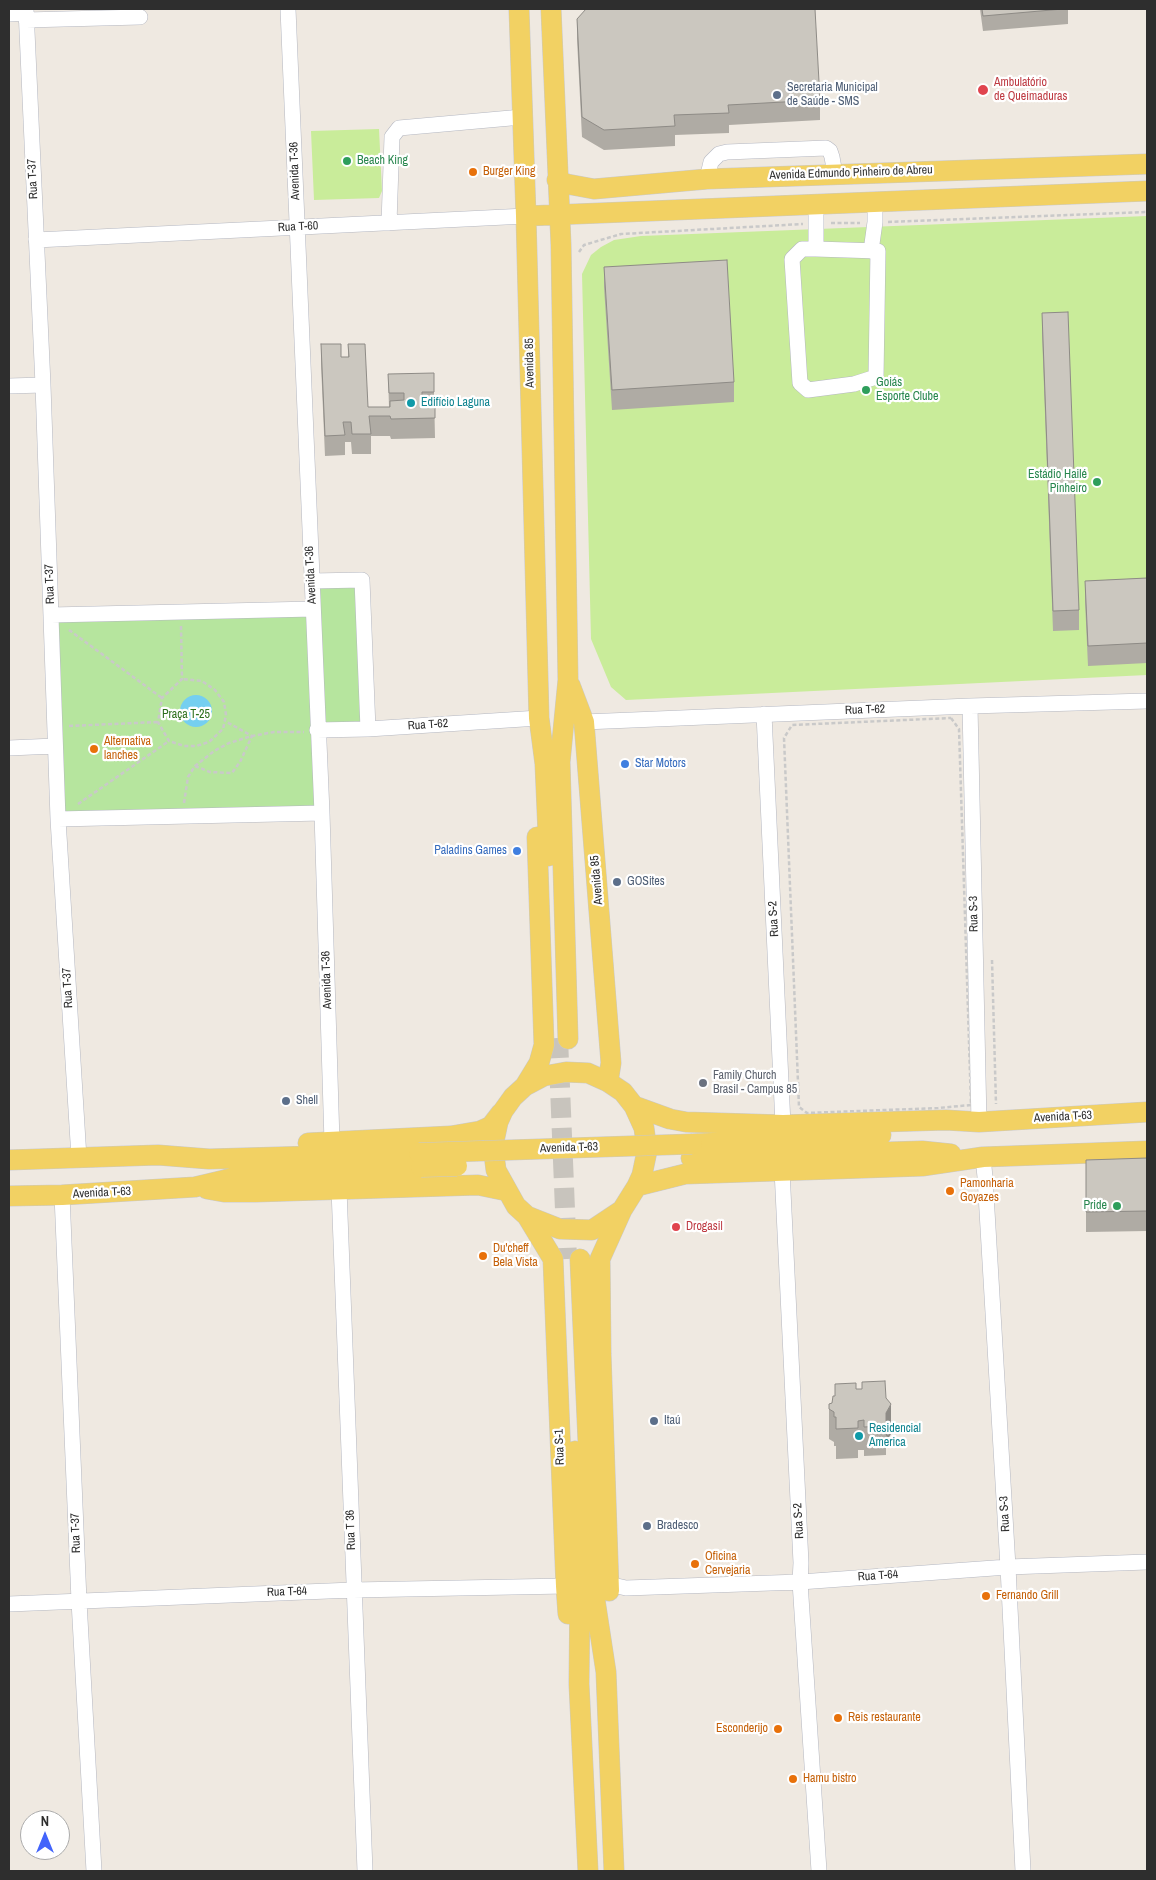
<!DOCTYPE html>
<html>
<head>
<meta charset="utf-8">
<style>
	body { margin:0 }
	#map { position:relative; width:1156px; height:1880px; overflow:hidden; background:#efe9e1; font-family:"Archivo Narrow",sans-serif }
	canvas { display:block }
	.frame { position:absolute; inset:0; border:10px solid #2e2e2e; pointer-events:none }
	.north { position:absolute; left:20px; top:1810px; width:50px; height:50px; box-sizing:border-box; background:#fff; border:1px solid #ababab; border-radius:50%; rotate:0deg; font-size:14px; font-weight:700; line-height:20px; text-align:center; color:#2e2e2e }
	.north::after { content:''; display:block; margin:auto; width:18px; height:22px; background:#4264fb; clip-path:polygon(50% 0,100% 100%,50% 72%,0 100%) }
</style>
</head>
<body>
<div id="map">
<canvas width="1156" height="1880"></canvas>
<div class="frame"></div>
<div class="north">N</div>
</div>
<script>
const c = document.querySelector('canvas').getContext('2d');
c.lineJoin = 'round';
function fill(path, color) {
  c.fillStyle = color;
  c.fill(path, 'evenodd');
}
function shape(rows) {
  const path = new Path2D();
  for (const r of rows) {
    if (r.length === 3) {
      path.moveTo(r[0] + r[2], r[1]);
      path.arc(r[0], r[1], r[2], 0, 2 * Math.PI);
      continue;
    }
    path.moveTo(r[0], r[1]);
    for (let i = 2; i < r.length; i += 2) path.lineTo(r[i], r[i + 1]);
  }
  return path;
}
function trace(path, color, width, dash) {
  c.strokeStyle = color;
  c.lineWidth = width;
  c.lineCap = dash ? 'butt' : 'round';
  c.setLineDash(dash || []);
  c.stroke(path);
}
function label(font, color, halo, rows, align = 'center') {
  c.font = font + ' "Archivo Narrow",sans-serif';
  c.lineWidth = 4.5;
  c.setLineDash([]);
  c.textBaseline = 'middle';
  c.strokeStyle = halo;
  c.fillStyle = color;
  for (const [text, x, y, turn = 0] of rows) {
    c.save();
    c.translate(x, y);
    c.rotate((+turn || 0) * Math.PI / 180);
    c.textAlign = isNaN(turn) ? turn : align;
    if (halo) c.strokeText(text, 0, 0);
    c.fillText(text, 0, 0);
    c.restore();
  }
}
const green = shape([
	[357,586,362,723,323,724,318,587],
	[308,614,319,811,61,817,52,617]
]);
const pitch = shape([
	[379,129,382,191,379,198,314,200,311,131],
	[1147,216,1147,675,626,700,611,687,591,639,582,274,591,255,601,247,614,240,641,236]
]);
const water = shape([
	[196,711,16]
]);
const majorTunnel = shape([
	[558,1038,567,1259]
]);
const path = shape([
	[888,222,1147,212],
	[831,223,860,223],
	[579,252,584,245,621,234,803,224],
	[181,626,182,679,162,698,158,722,169,741,184,746,196,746,209,742,223,729,226,715,224,702,215,690,202,681,182,679],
	[69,630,162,698],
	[951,718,959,729,971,1105,938,1108,807,1113,799,1107,784,738,792,725,951,718],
	[69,726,158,722],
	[195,766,210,772,232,773,240,762,252,736,225,721],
	[184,803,188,777,195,766,214,751,229,743,252,736,274,732,304,732],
	[78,804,169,741],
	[992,960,996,1104]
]);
const minor = shape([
	[26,9,43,385,58,819,79,1158],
	[288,9,322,813,332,1142],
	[9,14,26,13],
	[26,20,140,17],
	[707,179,711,162,719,154,727,152,826,148,830,151,832,157,835,174],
	[389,223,392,137,399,128,522,117],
	[36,240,526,216],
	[816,249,802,249,792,259,800,383,808,390,854,384,876,377,878,251,816,249,816,204],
	[871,251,875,222,875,202],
	[9,386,43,385],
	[312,581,362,580,368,729],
	[51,615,313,609],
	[970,706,979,1122],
	[764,714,783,1125],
	[584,722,970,706,1147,701],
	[317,730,368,729,539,718],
	[9,748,55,746],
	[58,819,322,813],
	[983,1157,985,1177,1008,1567,1023,1871],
	[782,1170,801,1563,800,1582,819,1871],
	[339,1189,365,1871],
	[62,1195,79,1601,94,1871],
	[608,1584,626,1588,800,1582,1008,1567,1147,1562],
	[9,1604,353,1590,566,1586]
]);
const major = shape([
	[519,9,526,216,539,718,545,764,549,856],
	[551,9,561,245,568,680,560,762,568,1039],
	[557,180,567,184,594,189,707,179,1147,164],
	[526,216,1147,191],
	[570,685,584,722,611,1063,608,1082],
	[566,1072,588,1073,608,1082,623,1092,634,1106,644,1128,647,1151,642,1175,637,1186,622,1210,592,1230,560,1229,527,1216,516,1206,496,1170,493,1146,498,1122,503,1111,513,1097,525,1086,544,1076,566,1072],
	[525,1086,539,1063,544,1045,537,837],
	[634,1106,670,1119,686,1122,783,1125,946,1120,979,1122,1147,1112],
	[308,1143,451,1136,480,1131,491,1126,501,1113],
	[692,1144,881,1135],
	[691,1158,922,1151,951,1154],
	[9,1160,158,1155,209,1159,419,1153],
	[637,1186,685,1174,922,1166,983,1157,1147,1151],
	[207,1189,224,1192,255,1192,478,1185,507,1191],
	[9,1196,62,1195,195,1187,233,1178,421,1167],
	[527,1216,553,1259,566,1586,568,1614],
	[580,1259,595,1600,606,1672,614,1871],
	[575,1451,580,1585,579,1684,588,1871],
	[609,1591,601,1354,600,1259,622,1210]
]);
const majorBridge = shape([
	[419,1153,692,1144],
	[421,1167,457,1166]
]);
const wall = shape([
	[980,9,1068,9,1068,24,983,31],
	[577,19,820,100,820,120,729,125,729,133,675,135,675,146,604,150,582,137,577,39],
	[604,267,734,382,734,402,612,410,604,287],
	[1042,313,1079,610,1079,630,1053,631,1042,333],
	[321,344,341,357,348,357,348,344,368,407,389,407,388,374,434,392,435,438,391,439,390,436,371,436,371,454,352,454,351,442,345,442,345,455,325,456,321,364],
	[1147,578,1147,663,1088,666,1085,601,1085,581],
	[1147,1158,1147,1231,1086,1232,1086,1160],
	[856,1389,862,1389,886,1398,891,1434,886,1442,886,1455,864,1456,864,1450,858,1450,858,1458,836,1459,836,1446,834,1446,834,1442,829,1439,829,1404,832,1403,835,1396]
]);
const shadedWall = shape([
	[891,1404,891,1434,886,1442,886,1413]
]);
const building = shape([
	[586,9,815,9,820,100,728,105,729,113,674,115,675,126,604,130,582,117,577,19,586,9],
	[982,9,1063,9,983,16,982,9],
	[727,260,734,382,612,390,604,267,727,260],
	[1068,312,1079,610,1053,611,1042,313,1068,312],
	[321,344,341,344,341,357,349,357,348,344,365,344,368,407,390,407,390,401,404,400,404,393,389,393,388,374,434,373,434,392,422,392,422,400,435,400,435,418,391,419,390,416,369,416,371,434,352,434,351,422,343,422,345,435,325,436,321,344],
	[1147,578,1147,643,1088,646,1085,581,1147,578],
	[1147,1158,1147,1211,1086,1212,1086,1160,1147,1158],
	[885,1381,886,1398,891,1404,886,1413,886,1426,864,1427,864,1420,858,1421,858,1428,836,1429,836,1417,834,1417,834,1412,829,1409,829,1404,832,1403,833,1396,835,1396,835,1384,856,1383,856,1389,862,1389,862,1382,885,1381]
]);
const markers = [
	[983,90,6,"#e0444e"],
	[777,95,5,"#5c6f8a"],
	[347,161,5,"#2e9e5b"],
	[473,172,5,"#e8710a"],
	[866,390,5,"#2e9e5b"],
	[411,403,5,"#0f9aa8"],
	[1097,482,5,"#2e9e5b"],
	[94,749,5,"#e8710a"],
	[625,764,5,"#3f7fe0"],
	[517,851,5,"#3f7fe0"],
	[617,882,5,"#5c6f8a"],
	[703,1083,5,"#6b7280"],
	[286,1101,5,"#5c6f8a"],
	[950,1191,5,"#e8710a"],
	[1117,1206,5,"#2e9e5b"],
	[676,1227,5,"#e0444e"],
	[483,1256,5,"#e8710a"],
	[654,1421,5,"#5c6f8a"],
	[859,1436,5,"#0f9aa8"],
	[647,1526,5,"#5c6f8a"],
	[695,1564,5,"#e8710a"],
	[986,1596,5,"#e8710a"],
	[838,1718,5,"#e8710a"],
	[778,1729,5,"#e8710a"],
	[793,1779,5,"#e8710a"]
];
const healthNames = [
	["Ambulatório",994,83],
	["de Queimaduras",994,97],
	["Drogasil",686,1227]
];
const serviceNames = [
	["Secretaria Municipal",787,88],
	["de Saúde - SMS",787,102],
	["GOSites",627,882],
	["Shell",296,1101],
	["Itaú",664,1421],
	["Bradesco",657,1526]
];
const leisureNames = [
	["Beach King",357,161],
	["Goiás",876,383],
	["Esporte Clube",876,397],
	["Estádio Hailé",1087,475,"right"],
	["Pinheiro",1087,489,"right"],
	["Pride",1107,1206,"right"]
];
const streetNames = [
	["Avenida T-36",295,171,-92],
	["Avenida Edmundo Pinheiro de Abreu",851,173,-2],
	["Rua T-37",33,179,-93],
	["Rua T-60",298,227,-3],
	["Avenida 85",530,363,-91],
	["Avenida T-36",311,575,-93],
	["Rua T-37",50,584,-92],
	["Rua T-62",865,710,-2],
	["Rua T-62",428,725,-4],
	["Avenida 85",597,880,-95],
	["Rua S-3",974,914,-91],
	["Rua S-2",774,919,-93],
	["Avenida T-36",327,980,-92],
	["Rua T-37",68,988,-93],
	["Avenida T-63",1063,1117,-3],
	["Avenida T-63",569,1148,-2],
	["Avenida T-63",102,1193,-3],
	["Rua S-1",560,1447,-92],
	["Rua S-3",1005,1514,-93],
	["Rua S-2",799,1521,-93],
	["Rua T 36",351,1530,-92],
	["Rua T-37",76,1533,-92],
	["Rua T-64",878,1576,-4],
	["Rua T-64",287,1592,-2]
];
const foodNames = [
	["Burger King",483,172],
	["Alternativa",104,742],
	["lanches",104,756],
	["Pamonharia",960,1184],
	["Goyazes",960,1198],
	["Du'cheff",493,1249],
	["Bela Vista",493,1263],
	["Oficina",705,1557],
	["Cervejaria",705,1571],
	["Fernando Grill",996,1596],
	["Reis restaurante",848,1718],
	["Esconderijo",768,1729,"right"],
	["Hamu bistro",803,1779]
];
const cultureNames = [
	["Edifício Laguna",421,403],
	["Residencial",869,1429],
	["America",869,1443]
];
const parkNames = [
	["Praça T-25",186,715]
];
const shopNames = [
	["Star Motors",635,764],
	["Paladins Games",507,851,"right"]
];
const worshipNames = [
	["Family Church",713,1076],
	["Brasil - Campus 85",713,1090]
];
fill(green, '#b6e59e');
fill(pitch, '#c9ec9a');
fill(water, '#75cff0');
trace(majorTunnel, '#c8c4bd', 20, [20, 10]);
trace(minor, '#b4b7c1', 16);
trace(major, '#c9c9c9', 21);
trace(path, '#c9c9c9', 2.5, [4, 2.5]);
trace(minor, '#fff', 15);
trace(major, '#f2d163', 20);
trace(majorBridge, '#c9c9c9', 21, []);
trace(majorBridge, '#f2d163', 20);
fill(wall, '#afaba4');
fill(shadedWall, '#8e8b86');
fill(building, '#cbc7bf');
trace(building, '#8e8b86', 1);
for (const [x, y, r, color] of markers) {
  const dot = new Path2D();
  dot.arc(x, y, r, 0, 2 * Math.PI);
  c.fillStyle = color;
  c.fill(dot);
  trace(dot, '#fff', 2);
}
label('12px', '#be3a42', '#fff', healthNames, 'left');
label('12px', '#4e5e75', '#fff', serviceNames, 'left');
label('12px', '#27864d', '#fff', leisureNames, 'left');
label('12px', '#2e2e2e', '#fff', streetNames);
label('12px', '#c56008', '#fff', foodNames, 'left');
label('12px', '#0d838f', '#fff', cultureNames, 'left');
label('12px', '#2c6e1b', '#fff', parkNames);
label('12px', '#366cbe', '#fff', shopNames, 'left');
label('12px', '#5b616d', '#fff', worshipNames, 'left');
</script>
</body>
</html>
